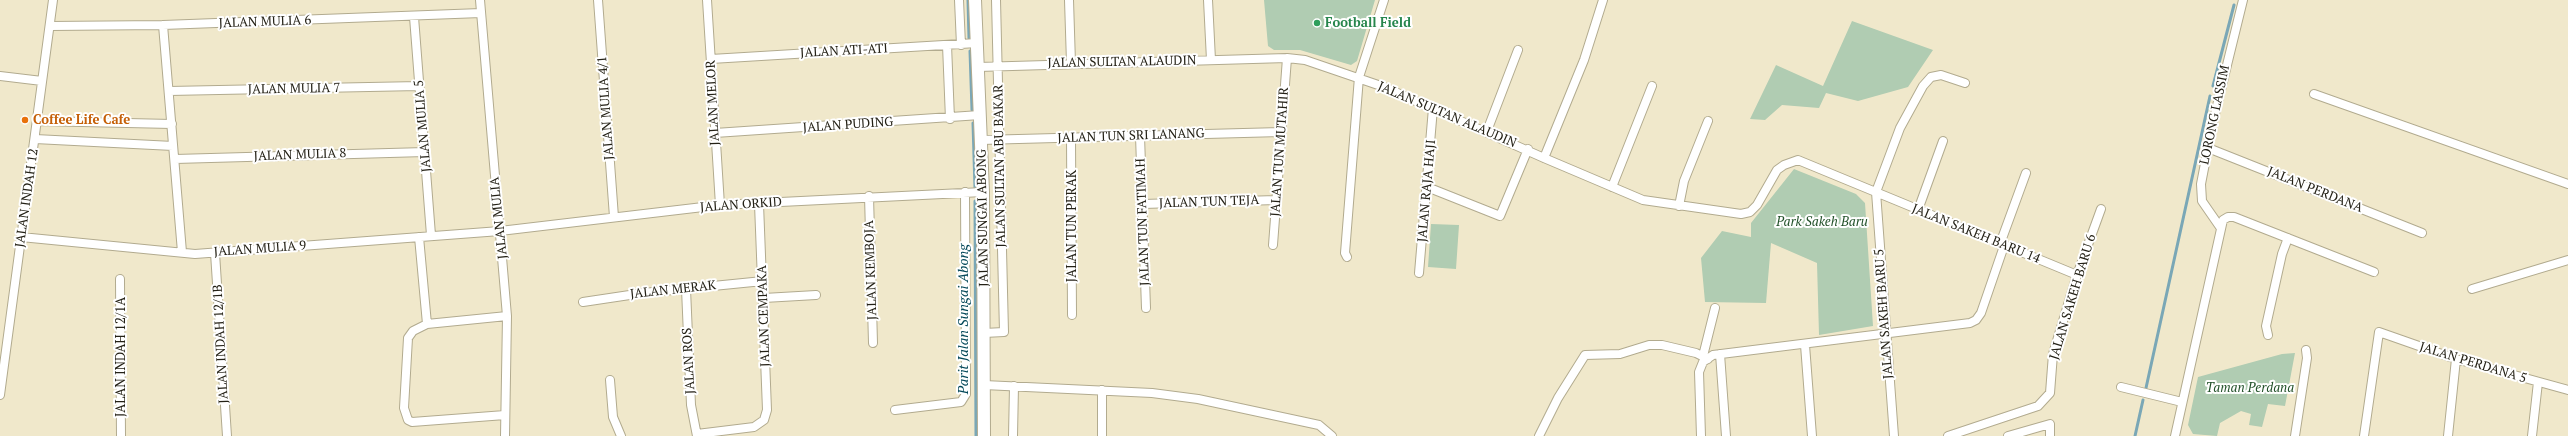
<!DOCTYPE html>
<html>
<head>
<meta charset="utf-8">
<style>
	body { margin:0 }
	canvas { display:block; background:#f0e8cb }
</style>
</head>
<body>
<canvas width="2568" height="436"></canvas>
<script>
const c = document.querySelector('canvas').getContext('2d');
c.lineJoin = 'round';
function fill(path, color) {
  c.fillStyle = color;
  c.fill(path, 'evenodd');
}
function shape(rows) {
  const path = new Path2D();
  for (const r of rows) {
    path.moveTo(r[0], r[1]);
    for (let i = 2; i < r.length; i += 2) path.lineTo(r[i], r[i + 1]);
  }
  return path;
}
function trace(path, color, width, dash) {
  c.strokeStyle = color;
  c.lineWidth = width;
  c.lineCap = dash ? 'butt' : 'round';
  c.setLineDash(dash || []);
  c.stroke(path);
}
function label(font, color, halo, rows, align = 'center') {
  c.font = font + ' "PT Serif",serif';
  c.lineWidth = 4;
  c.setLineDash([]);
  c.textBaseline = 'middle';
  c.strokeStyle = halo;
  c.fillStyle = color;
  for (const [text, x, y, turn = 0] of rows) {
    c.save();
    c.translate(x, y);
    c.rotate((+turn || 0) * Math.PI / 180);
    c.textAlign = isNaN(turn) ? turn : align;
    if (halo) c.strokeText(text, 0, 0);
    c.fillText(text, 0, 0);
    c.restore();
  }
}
const green = shape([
	[1264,0,1375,0,1357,61,1351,65,1300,50,1274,50,1268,46],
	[1852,21,1933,50,1908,87,1858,101,1826,93,1819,108,1782,105,1765,120,1750,119,1776,65,1823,86],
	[1794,169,1856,194,1865,203,1873,326,1819,335,1817,263,1771,243,1766,303,1705,302,1701,258,1722,231,1751,237,1751,223],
	[1431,224,1459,225,1456,269,1428,267],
	[2295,353,2285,406,2268,404,2262,427,2249,425,2251,414,2241,411,2220,423,2217,436,2193,434,2188,425,2198,377,2282,354]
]);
const stream = shape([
	[968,0,969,38],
	[970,51,972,110],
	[2213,86,2234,5],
	[973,123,975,188],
	[975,201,976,436],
	[2146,388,2210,96],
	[2135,436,2143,400]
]);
const street = shape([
	[480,0,507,316,505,436],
	[598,0,614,217],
	[707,0,720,205],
	[959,0,961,45],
	[1069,0,1071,63],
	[1208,0,1211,60],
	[414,17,431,235],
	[163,25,182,252],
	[50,26,163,25,481,13],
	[947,45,950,119],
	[711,59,977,43],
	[978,67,1287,58,1305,60,1384,87,1544,158,1643,200,1741,214,1750,212,1757,205,1777,170,1784,165,1798,160,2077,275],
	[0,76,42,81],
	[169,91,419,86],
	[2314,94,2568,184],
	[37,121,172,124],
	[1487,131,1518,50],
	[715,133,980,115],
	[1140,136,1146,308],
	[1071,138,1072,315],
	[35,139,173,146],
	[981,140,1281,132],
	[2208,148,2422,233],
	[1544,158,1584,60,1603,0],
	[175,159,425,152],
	[1427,187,1500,216,1528,149],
	[1612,187,1652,86],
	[869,196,873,343],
	[1143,204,1276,200],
	[1679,206,1684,181,1708,121],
	[1918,210,1943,141],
	[2220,227,2202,201,2201,184,2213,122,2243,0],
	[21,237,195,254,500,231,720,205,983,192],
	[419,237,427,324],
	[2000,244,2026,173],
	[1273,245,1287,58],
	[215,253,227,436],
	[1347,257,1345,253,1359,77,1384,0],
	[1419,273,1433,108],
	[120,279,121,436],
	[686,289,691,405,697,436],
	[2472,289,2568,260],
	[764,298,816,295],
	[583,302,643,293,763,281],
	[984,333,1004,332,996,0],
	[2268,335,2266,326,2282,254,2288,238],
	[1805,345,1812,436],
	[1720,354,1726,436],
	[1703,356,1715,308],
	[610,380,613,417,621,436],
	[984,385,1152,393,1198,399,1319,425,1332,436],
	[2121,387,2182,402],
	[0,395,53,0],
	[895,410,961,402,966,394,965,192],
	[505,415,412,422,408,420,404,408,408,338,413,331,427,324,507,316],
	[697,434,754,427,764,420,767,410,759,204],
	[1013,436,1014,386],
	[1102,436,1102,390],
	[1539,436,1558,398,1585,355,1620,354,1649,345,1662,345,1696,353,1708,359],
	[1701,436,1699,372,1703,362,1713,355,1970,323,1976,320,1981,313,2004,246],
	[1894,436,1876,192,1900,128,1923,86,1931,77,1941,75,1965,83],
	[1948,436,2038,406,2050,393,2053,354,2077,275,2101,209],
	[2008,436,2050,424,2050,436],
	[2175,436,2223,220,2228,217,2234,217,2374,272],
	[2295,436,2307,358,2306,350],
	[2364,436,2379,332,2456,359,2568,390],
	[2448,436,2456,359],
	[2532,436,2538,382]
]);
const secondary = shape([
	[975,0,983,192,984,436]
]);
const markers = [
	[1317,23,4,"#2e9e5b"],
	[25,120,4,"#e8710a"]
];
const streetNames = [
	["JALAN MULIA 6",265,22,-2],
	["JALAN ATI-ATI",844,51,-3],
	["JALAN SULTAN ALAUDIN",1122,62,-1],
	["JALAN MULIA 7",294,89,-1],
	["JALAN MELOR",713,103,-93],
	["JALAN MULIA 4/1",606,108,-94],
	["JALAN SULTAN ALAUDIN",1447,115,23],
	["LORONG LASSIM",2215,115,-78],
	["JALAN PUDING",848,125,-4],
	["JALAN MULIA 5",423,126,-95],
	["JALAN TUN SRI LANANG",1131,136,-2],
	["JALAN TUN MUTAHIR",1280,152,-86],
	["JALAN MULIA 8",300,155,-2],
	["JALAN SULTAN ABU BAKAR",1000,166,-91],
	["JALAN PERDANA",2315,190,22],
	["JALAN RAJA HAJI",1427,191,-85],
	["JALAN INDAH 12",27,198,-82],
	["JALAN TUN TEJA",1209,202,-2],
	["JALAN ORKID",741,205,-4],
	["JALAN MULIA",499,218,-96],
	["JALAN SUNGAI ABONG",983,218,-91],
	["JALAN TUN FATIMAH",1143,222,-92],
	["JALAN TUN PERAK",1072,226,-90],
	["JALAN SAKEH BARU 14",1976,234,22],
	["JALAN MULIA 9",260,249,-4],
	["JALAN KEMBOJA",871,270,-92],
	["JALAN MERAK",673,290,-6],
	["JALAN SAKEH BARU 6",2073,297,-73],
	["JALAN SAKEH BARU 5",1884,314,-94],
	["JALAN CEMPAKA",764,316,-92],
	["JALAN INDAH 12/1B",221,344,-93],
	["JALAN INDAH 12/1A",121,357,-90],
	["JALAN ROS",689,361,-93],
	["JALAN PERDANA 5",2473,363,17]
];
const leisureNames = [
	["Football Field",1325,23]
];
const foodNames = [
	["Coffee Life Cafe",33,120]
];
const parkNames = [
	["Park Sakeh Baru",1822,222],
	["Taman Perdana",2250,388]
];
const waterNames = [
	["Parit Jalan Sungai Abong",964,319,-90]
];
fill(green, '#b0ccb2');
trace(stream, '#7aa7b6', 3);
trace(street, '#b2ab8f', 10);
trace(secondary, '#b2ab8f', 14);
trace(street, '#fff', 8);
trace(secondary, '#fff', 12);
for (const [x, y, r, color] of markers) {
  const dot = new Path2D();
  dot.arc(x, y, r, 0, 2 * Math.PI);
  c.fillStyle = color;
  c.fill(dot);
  trace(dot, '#fff', 1.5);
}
label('13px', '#242116', '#fff', streetNames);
label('bold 13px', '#27864d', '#fff', leisureNames, 'left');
label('bold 13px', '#c56008', '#fff', foodNames, 'left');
label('italic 13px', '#215028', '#fff', parkNames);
label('italic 14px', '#044859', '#fff', waterNames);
</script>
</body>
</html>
